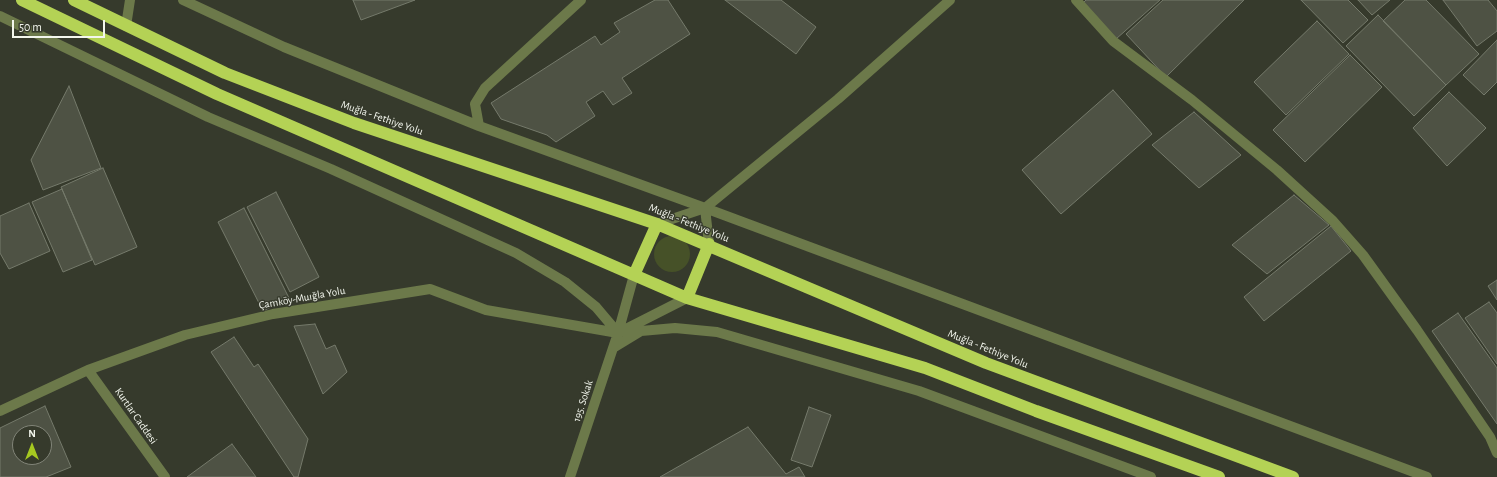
<!DOCTYPE html>
<html>
<head>
<meta charset="utf-8">
<style>
	body { margin:0 }
	#map { position:relative; width:1497px; height:477px; overflow:hidden; background:#363a2c; font-family:"Alegreya Sans",sans-serif }
	canvas { display:block }
	.north { position:absolute; left:12px; top:425px; width:40px; height:40px; box-sizing:border-box; background:#363a2c; border:1px solid #828579; border-radius:50%; rotate:0deg; font-size:11px; font-weight:700; line-height:16px; text-align:center; color:#f3f6ed }
	.north::after { content:''; display:block; margin:auto; width:14px; height:18px; background:#a6c820; clip-path:polygon(50% 0,100% 100%,50% 72%,0 100%) }
	.scale { position:absolute; left:12px; top:20px; width:93px; height:18px; box-sizing:border-box; border:2px solid #f3f6ed; border-top:0; padding-left:5px; font-size:12px; line-height:14px; white-space:nowrap; color:#f3f6ed; -webkit-text-stroke:3px #363a2c; paint-order:stroke }
</style>
</head>
<body>
<div id="map">
<canvas width="1497" height="477"></canvas>
<div class="north">N</div>
<div class="scale">50 m</div>
</div>
<script>
const c = document.querySelector('canvas').getContext('2d');
c.lineJoin = 'round';
function fill(path, color) {
  c.fillStyle = color;
  c.fill(path, 'evenodd');
}
function shape(rows) {
  const path = new Path2D();
  for (const r of rows) {
    if (r.length === 3) {
      path.moveTo(r[0] + r[2], r[1]);
      path.arc(r[0], r[1], r[2], 0, 2 * Math.PI);
      continue;
    }
    path.moveTo(r[0], r[1]);
    for (let i = 2; i < r.length; i += 2) path.lineTo(r[i], r[i + 1]);
  }
  return path;
}
function trace(path, color, width, dash) {
  c.strokeStyle = color;
  c.lineWidth = width;
  c.lineCap = dash ? 'butt' : 'round';
  c.setLineDash(dash || []);
  c.stroke(path);
}
function label(font, color, halo, rows, align = 'center') {
  c.font = font + ' "Alegreya Sans",sans-serif';
  c.lineWidth = 3;
  c.setLineDash([]);
  c.textBaseline = 'middle';
  c.strokeStyle = halo;
  c.fillStyle = color;
  for (const [text, x, y, turn = 0] of rows) {
    c.save();
    c.translate(x, y);
    c.rotate((+turn || 0) * Math.PI / 180);
    c.textAlign = isNaN(turn) ? turn : align;
    if (halo) c.strokeText(text, 0, 0);
    c.fillText(text, 0, 0);
    c.restore();
  }
}
const green = shape([
	[672,254,18]
]);
const building = shape([
	[353,0,415,0,361,20,353,0],
	[655,0,668,0,690,34,622,78,632,93,613,105,603,91,586,102,595,116,556,142,547,135,501,119,491,103,595,36,601,45,620,32,614,23,655,0],
	[725,0,781,0,816,27,796,54,725,0],
	[1086,0,1160,0,1116,39,1083,3,1086,0],
	[1163,0,1244,0,1166,77,1126,34,1163,0],
	[1301,0,1348,0,1368,20,1343,43,1301,0],
	[1358,0,1390,0,1372,15,1358,0],
	[1405,0,1426,0,1479,54,1446,85,1383,21,1405,0],
	[1443,0,1488,0,1497,11,1497,31,1477,46,1443,0],
	[1378,15,1446,85,1414,116,1346,46,1378,15],
	[1317,21,1349,54,1286,115,1254,82,1317,21],
	[1497,40,1497,82,1484,95,1463,75,1497,40],
	[1350,55,1382,87,1305,162,1273,130,1350,55],
	[69,86,101,168,43,190,31,160,69,86],
	[1113,90,1152,134,1061,214,1022,170,1113,90],
	[1449,92,1486,128,1447,166,1413,128,1449,92],
	[1194,112,1241,155,1199,188,1152,145,1194,112],
	[103,168,137,247,95,265,61,187,103,168],
	[62,189,92,260,63,272,32,202,62,189],
	[276,192,319,277,290,292,247,207,276,192],
	[1294,195,1329,225,1267,274,1232,245,1294,195],
	[29,203,50,251,9,269,0,253,0,216,29,203],
	[244,208,289,298,263,311,218,222,244,208],
	[1331,226,1351,251,1264,321,1244,297,1331,226],
	[1497,280,1497,300,1488,286,1497,280],
	[1489,302,1497,313,1497,364,1465,318,1489,302],
	[1458,313,1497,368,1497,424,1432,331,1458,313],
	[315,324,326,349,335,345,347,372,323,394,294,326,315,324],
	[234,337,254,367,258,364,308,439,298,477,294,477,211,352,234,337],
	[45,406,71,467,46,477,0,477,0,428,45,406],
	[20,433,44,433,44,457,20,457,20,433],
	[809,407,831,415,812,467,791,460,809,407],
	[748,427,786,474,799,467,805,477,660,477,748,427],
	[232,444,256,477,187,477,232,444]
]);
const minor = shape([
	[183,0,284,47,479,126,705,208,1427,477],
	[1076,0,1113,41,1192,100,1277,170,1333,221,1363,255,1417,330,1490,437,1497,453],
	[0,16,208,117,331,169,516,253,565,282,596,307,618,333],
	[126,26,130,0],
	[479,126,475,104,485,88,581,0],
	[705,208,709,244],
	[657,224,705,208,838,99,950,0],
	[618,333,687,298],
	[613,348,641,331,675,328,717,332,919,391,1151,477],
	[88,370,165,477],
	[0,411,88,370,185,335,273,314,430,289,486,310,618,333],
	[570,477,618,333,634,275]
]);
const highway = shape([
	[22,0,217,94,687,298,925,368,1036,411,1219,477],
	[74,0,225,73,354,123,657,224,986,363,1293,477],
	[634,275,657,224],
	[687,298,709,244]
]);
const streetNames = [
	["Muğla - Fethiye Yolu",382,118,19],
	["Muğla - Fethiye Yolu",689,223,22],
	["Çamköy-Muığla Yolu",302,298,-10],
	["Muğla - Fethiye Yolu",988,349,22],
	["195. Sokak",583,401,-72],
	["Kurtlar Caddesi",136,416,55]
];
fill(green, '#465128');
fill(building, '#4e5244');
trace(building, '#757a6b', 1);
trace(minor, '#6c794a', 10);
trace(highway, '#b4d255', 12);
label('11px', '#f3f6ed', '#363a2c', streetNames);
</script>
</body>
</html>
